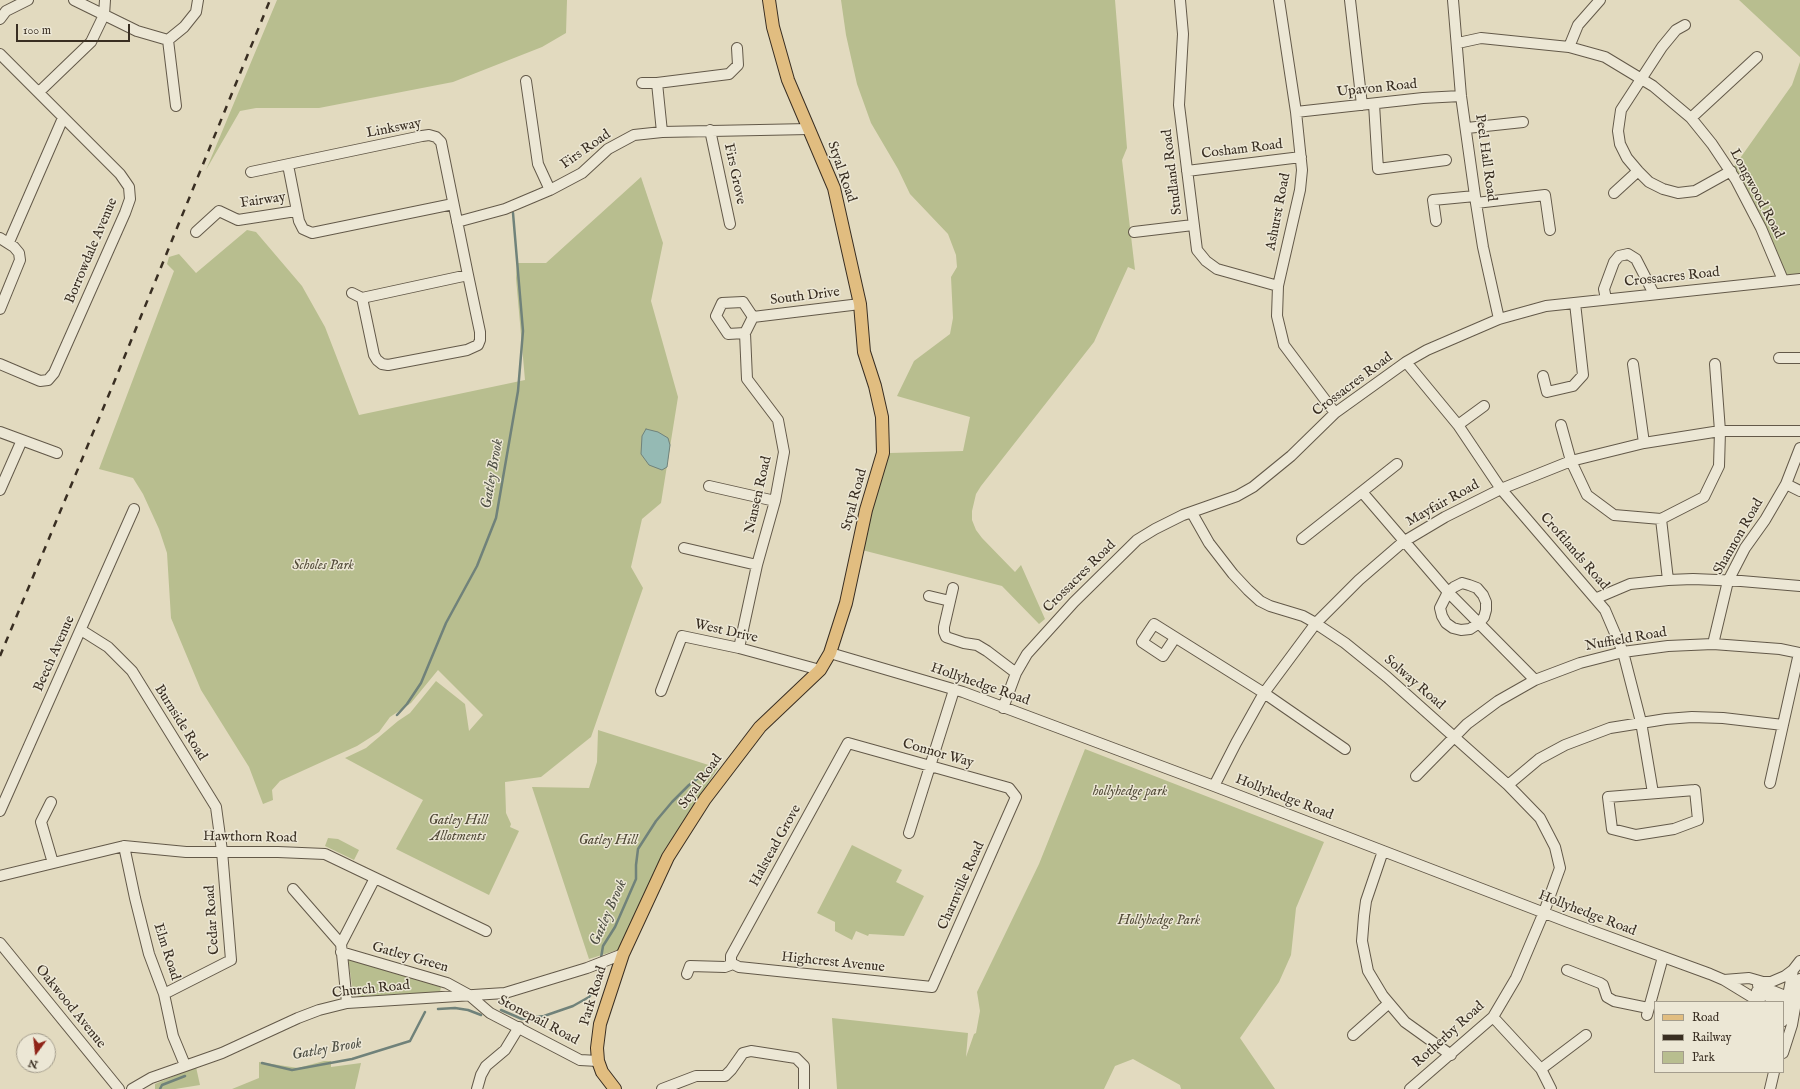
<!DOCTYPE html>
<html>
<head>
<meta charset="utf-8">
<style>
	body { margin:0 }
	#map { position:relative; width:1800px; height:1089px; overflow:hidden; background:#e2dabf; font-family:"IM FELL English",serif }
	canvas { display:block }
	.legend { position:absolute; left:1654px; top:1001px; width:130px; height:72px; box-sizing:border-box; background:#ece7d5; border:1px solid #a49d8d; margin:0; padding:5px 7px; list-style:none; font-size:12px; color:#392e22 }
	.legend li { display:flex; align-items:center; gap:8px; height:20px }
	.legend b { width:20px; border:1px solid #a49d8d }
	.north { position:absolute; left:16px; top:1033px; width:40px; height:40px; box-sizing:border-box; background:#ece7d5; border:1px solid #a49d8d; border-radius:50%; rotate:195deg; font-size:11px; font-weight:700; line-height:16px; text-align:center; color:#392e22 }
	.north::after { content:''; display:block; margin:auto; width:14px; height:18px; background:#8f2418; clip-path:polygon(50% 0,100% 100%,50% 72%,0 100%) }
	.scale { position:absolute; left:16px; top:24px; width:114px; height:18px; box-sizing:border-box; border:2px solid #392e22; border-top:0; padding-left:5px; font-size:12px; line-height:14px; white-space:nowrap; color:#392e22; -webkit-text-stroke:3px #ece7d5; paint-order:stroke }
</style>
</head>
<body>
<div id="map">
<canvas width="1800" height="1089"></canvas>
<ul class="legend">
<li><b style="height:5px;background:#e1bd80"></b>Road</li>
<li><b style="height:5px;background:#392e22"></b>Railway</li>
<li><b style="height:11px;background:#b8be8f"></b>Park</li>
</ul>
<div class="north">N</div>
<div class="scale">100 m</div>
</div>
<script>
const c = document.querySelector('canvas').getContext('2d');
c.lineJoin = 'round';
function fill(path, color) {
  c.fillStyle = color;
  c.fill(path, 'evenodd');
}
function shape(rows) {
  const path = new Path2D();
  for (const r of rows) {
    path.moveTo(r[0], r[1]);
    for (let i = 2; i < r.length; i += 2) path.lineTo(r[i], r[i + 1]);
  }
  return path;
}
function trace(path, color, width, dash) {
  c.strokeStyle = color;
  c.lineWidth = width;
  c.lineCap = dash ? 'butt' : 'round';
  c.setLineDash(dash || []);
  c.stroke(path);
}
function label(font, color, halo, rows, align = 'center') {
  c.font = font + ' "IM FELL English",serif';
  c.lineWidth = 3;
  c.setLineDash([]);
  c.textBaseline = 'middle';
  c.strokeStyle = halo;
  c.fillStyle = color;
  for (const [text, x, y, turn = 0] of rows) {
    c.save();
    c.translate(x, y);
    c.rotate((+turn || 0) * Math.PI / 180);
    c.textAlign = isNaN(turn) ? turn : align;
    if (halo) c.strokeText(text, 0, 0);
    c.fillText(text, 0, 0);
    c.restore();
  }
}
const green = shape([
	[277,0,567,0,566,33,542,47,453,82,319,108,256,108,240,111,206,170],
	[841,0,1115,0,1127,148,1122,160,1135,270,1128,267,1094,342,981,486,976,494,972,511,972,520,976,530,982,538,1015,572,1021,565,1045,619,1039,624,1002,586,862,550,874,499,890,453,963,451,970,417,897,396,914,361,950,334,953,318,951,277,957,267,956,255,948,234,910,194,898,169,871,123,857,84,846,35],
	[1739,0,1800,0,1800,57],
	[1800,62,1800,279,1783,280,1731,171,1792,85],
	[641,177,663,243,651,301,678,397,661,503,642,519,631,567,643,588,591,737,541,777,505,782,506,813,511,824,510,827,519,831,489,895,396,849,423,800,345,758,366,748,398,721,410,713,436,681,465,704,469,731,483,715,438,670,411,703,390,717,379,732,357,746,280,781,272,790,273,800,263,804,249,767,201,690,171,618,167,553,159,529,143,494,133,478,99,469,174,271,167,264,169,257,179,254,196,273,247,230,256,232,302,286,325,327,359,415,525,380,516,278,517,263,546,263],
	[598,730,718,768,663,852,621,949,589,959,532,787,589,788,597,762],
	[1085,749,1324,842,1296,908,1291,955,1279,982,1240,1038,1275,1089,1181,1089,1180,1085,1133,1059,1115,1066,1104,1089,837,1089,832,1018,968,1033,966,1057,974,1034,976,1033,980,1011,977,992,1039,864],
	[328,838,338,839,359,850,354,860,325,846],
	[852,845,902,870,896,882,924,896,904,936,869,934,868,936,856,931,852,940,835,931,835,922,817,913],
	[348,958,441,987,440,992,359,997,355,995,353,992],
	[324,1061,331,1061,331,1067,361,1063,355,1089,232,1089,259,1078,259,1062,298,1068],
	[196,1067,200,1085,175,1089,155,1089,155,1084]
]);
const water = shape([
	[646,429,658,432,668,438,670,445,667,467,662,470,649,465,641,454,642,436,646,429]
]);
const stream = shape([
	[397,715,407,704,421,683,446,623,477,566,496,518,518,391,523,331,513,213],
	[601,958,603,946,615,927,636,879,636,865,638,849,656,821,672,802,689,785,717,764],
	[438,1009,455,1008,468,1010,481,1015],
	[501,1010,522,1019,544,1016,573,1006,589,997,596,989,601,968],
	[262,1063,292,1070,352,1059,410,1041,425,1012],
	[160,1089,162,1085,185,1076]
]);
const minor = shape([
	[74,0,137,31,168,40,184,27,196,12,198,0],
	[1180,0,1183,34,1179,105,1197,250,1206,261,1217,269,1278,286],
	[1279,0,1296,112,1302,170,1300,190,1278,286,1277,316,1284,345,1335,413],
	[1350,0,1362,105],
	[1453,0,1461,96,1476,203,1483,247,1499,319],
	[0,19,6,11,28,0],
	[1685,25,1676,30,1662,47,1621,110,1618,131,1620,144,1627,158,1638,171,1649,182,1663,189,1678,193,1695,191,1731,171],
	[168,40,176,106],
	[1458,43,1481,38,1569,47,1605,57,1653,86,1691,118,1712,144,1736,180,1761,228,1783,280],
	[1569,47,1578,25,1600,0],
	[0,54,120,174,129,187,130,199,125,213,54,373,48,380,40,381,0,364],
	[526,81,538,164,550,190],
	[642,83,657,83],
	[39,92,91,42,104,15,105,0],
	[1374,104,1378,169,1446,160],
	[1296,112,1423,98,1461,96],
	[1691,118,1757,57],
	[1467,128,1523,122],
	[710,130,730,224],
	[662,132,657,83,729,74,738,65,737,48],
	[288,165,299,221,303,229,312,233,453,204],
	[1187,171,1301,157],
	[251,172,422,136,429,135,436,137,441,142,442,147,468,275],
	[1614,193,1638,171],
	[1476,203,1545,195,1550,230],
	[1436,221,1433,200,1475,196],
	[457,222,505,209,550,190,582,173,608,149,634,135,662,132,809,129],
	[196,232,219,211,238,220,296,211],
	[1134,232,1193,225],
	[0,238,14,247,19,253,20,260,0,309],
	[9,242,63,118],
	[468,275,480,332,480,340,478,345,467,350,388,365,382,364,377,360,374,355,362,298,468,275],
	[352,293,362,298],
	[1606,299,1604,289,1614,262,1619,256,1628,254,1636,259,1654,294],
	[743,302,753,317,745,333,728,334,716,316,722,303,743,302],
	[753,317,860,304],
	[1779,358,1800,358],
	[1406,362,1458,425,1501,489,1605,610,1623,652,1641,722,1653,793],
	[1633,364,1644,443],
	[1543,376,1547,392,1573,386,1583,375,1575,303],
	[1458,425,1484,406],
	[1561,425,1571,461,1587,495,1614,515,1661,519,1704,497,1719,466,1720,431,1715,364],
	[0,432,57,453],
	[1786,484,1800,491],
	[709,486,775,501],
	[0,490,22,440],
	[1362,492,1448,592,1535,680],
	[1192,513,1209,543,1233,574,1248,590,1260,601,1270,606,1303,616,1312,621,1345,643,1387,677,1508,785,1540,818,1555,847,1560,868,1544,912,1516,978,1493,1017,1410,1089],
	[1661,519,1668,580],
	[1302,539,1397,464],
	[684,548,757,565],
	[1462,583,1469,585,1477,588,1483,595,1486,602,1486,610,1484,617,1479,623,1470,629,1461,630,1453,628,1446,623,1442,616,1440,608,1448,592,1454,587,1462,583],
	[953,588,944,627,944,632,946,637,964,643,977,645,987,651,1016,673],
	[929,596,950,601],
	[1597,598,1630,584,1668,580,1693,579,1741,581,1800,586],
	[81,630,108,647,132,671,216,807,222,851,231,960,164,994],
	[1175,638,1163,656,1142,642,1154,624,1264,693,1345,749],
	[1713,644,1728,581,1745,548,1765,520,1786,484,1800,448],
	[739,648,757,565,775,501,784,452,778,420,747,379,745,333],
	[830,653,963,692,1214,786,1568,922,1710,974,1724,980,1760,1002],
	[661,691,682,636,739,648,820,670],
	[1003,708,1016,673,1027,654,1074,602,1137,540,1155,529,1183,515,1237,496,1253,487,1291,456,1335,413,1406,362,1427,350,1499,319,1546,306,1800,279],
	[848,743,1009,788,1016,797,932,987,739,967,731,963,731,956,848,743],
	[1416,776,1467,724,1498,701,1535,680,1580,663,1623,652,1668,646,1713,644,1780,649,1800,653],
	[1770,783,1799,653],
	[1508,785,1539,759,1565,745,1610,728,1666,719,1692,717,1723,718,1783,725],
	[1214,786,1236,743,1264,693,1316,623,1359,580,1403,542,1445,517,1501,489,1571,461,1644,443,1720,431,1800,431],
	[1695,790,1698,820,1674,829,1636,835,1612,829,1608,797,1695,790],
	[51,802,41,822,53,863],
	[0,811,134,509],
	[909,833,954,690],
	[124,846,135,898,149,954,164,994,173,1036,185,1065],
	[1383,851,1366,901,1364,916,1362,941,1368,971,1383,996,1405,1022,1451,1055],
	[0,876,124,846,186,852,278,852,325,854,486,931],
	[293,889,341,944,347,1003],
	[0,943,119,1089],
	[341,944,375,878],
	[341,952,447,983,469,995,490,1013,580,1060,598,1061],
	[1567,970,1600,983,1603,985,1607,997,1614,1001,1648,1008],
	[687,974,690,966,725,967,733,964],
	[1724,980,1749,978,1763,982,1771,982,1785,976,1793,970],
	[1758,985,1800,1002],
	[1757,991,1780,1002],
	[1647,1015,1663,957],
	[1493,1017,1541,1069,1551,1089],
	[1783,1021,1793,970,1800,961],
	[1353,1035,1389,1003],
	[1783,1053,1792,1025,1800,979],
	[1541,1069,1586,1035],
	[132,1089,151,1078,222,1053,298,1018,319,1010,347,1003,505,993,587,968,623,954],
	[477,1089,481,1075,486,1066,505,1050,519,1027],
	[662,1089,696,1076,725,1076,731,1070,743,1053,751,1051,796,1058,804,1066,804,1089],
	[1770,1089,1774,1072]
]);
const major = shape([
	[615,1089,602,1072,598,1061,597,1048,600,1024,623,954,668,857,705,799,760,727,820,670,830,653,846,603,866,510,883,453,882,417,875,386,864,352,860,304,834,188,788,80,773,27,769,0]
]);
const rail = shape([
	[0,656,115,380,270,0]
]);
const streetNames = [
	["Upavon Road",1377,89,-6],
	["Linksway",394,129,-11],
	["Firs Road",586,150,-35],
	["Cosham Road",1242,150,-7],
	["Peel Hall Road",1485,158,82],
	["Styal Road",841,172,71],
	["Studland Road",1173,172,-97],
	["Firs Grove",734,174,78],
	["Longwood Road",1756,194,62],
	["Fairway",263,201,-8],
	["Ashurst Road",1279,212,-79],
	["Borrowdale Avenue",92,251,-67],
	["Crossacres Road",1672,278,-6],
	["South Drive",805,297,-7],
	["Crossacres Road",1353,385,-37],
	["Nansen Road",759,495,-77],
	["Styal Road",855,500,-75],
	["Mayfair Road",1443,504,-29],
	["Shannon Road",1739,537,-60],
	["Croftlands Road",1574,552,49],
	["Crossacres Road",1080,577,-45],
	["West Drive",726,632,13],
	["Nuffield Road",1626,640,-10],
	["Beech Avenue",55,654,-66],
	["Solway Road",1414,683,41],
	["Hollyhedge Road",980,685,19],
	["Burnside Road",180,723,58],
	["Connor Way",938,754,16],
	["Styal Road",701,782,-54],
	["Hollyhedge Road",1284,798,21],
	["Hawthorn Road",250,838,1],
	["Halstead Grove",776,846,-61],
	["Charnville Road",962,886,-66],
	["Hollyhedge Road",1587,914,21],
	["Cedar Road",213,920,-94],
	["Elm Road",166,952,72],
	["Gatley Green",410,958,16],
	["Highcrest Avenue",833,963,6],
	["Church Road",371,990,-6],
	["Park Road",594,996,-73],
	["Oakwood Avenue",70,1007,51],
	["Stonepail Road",538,1021,28],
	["Rotherby Road",1449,1035,-42]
];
const parkNames = [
	["Scholes Park",323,566],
	["hollyhedge park",1130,792],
	["Gatley Hill",458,821],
	["Allotments",458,837],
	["Gatley Hill",608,841],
	["Hollyhedge Park",1159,921]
];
const waterNames = [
	["Gatley Brook",493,474,-80],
	["Gatley Brook",609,913,-66],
	["Gatley Brook",327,1050,-10]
];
fill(green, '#b8be8f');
fill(water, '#95bab4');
trace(water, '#70827a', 1);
trace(stream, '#70827a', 2.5);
trace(minor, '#635949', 12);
trace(major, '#392e22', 14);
trace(minor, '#ece7d5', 10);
trace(major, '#e1bd80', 12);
trace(rail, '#392e22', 2.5, [7, 7]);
label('14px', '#392e22', '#ece7d5', streetNames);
label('italic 14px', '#524b38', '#ece7d5', parkNames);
label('italic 15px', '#505146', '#ece7d5', waterNames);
</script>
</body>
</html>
